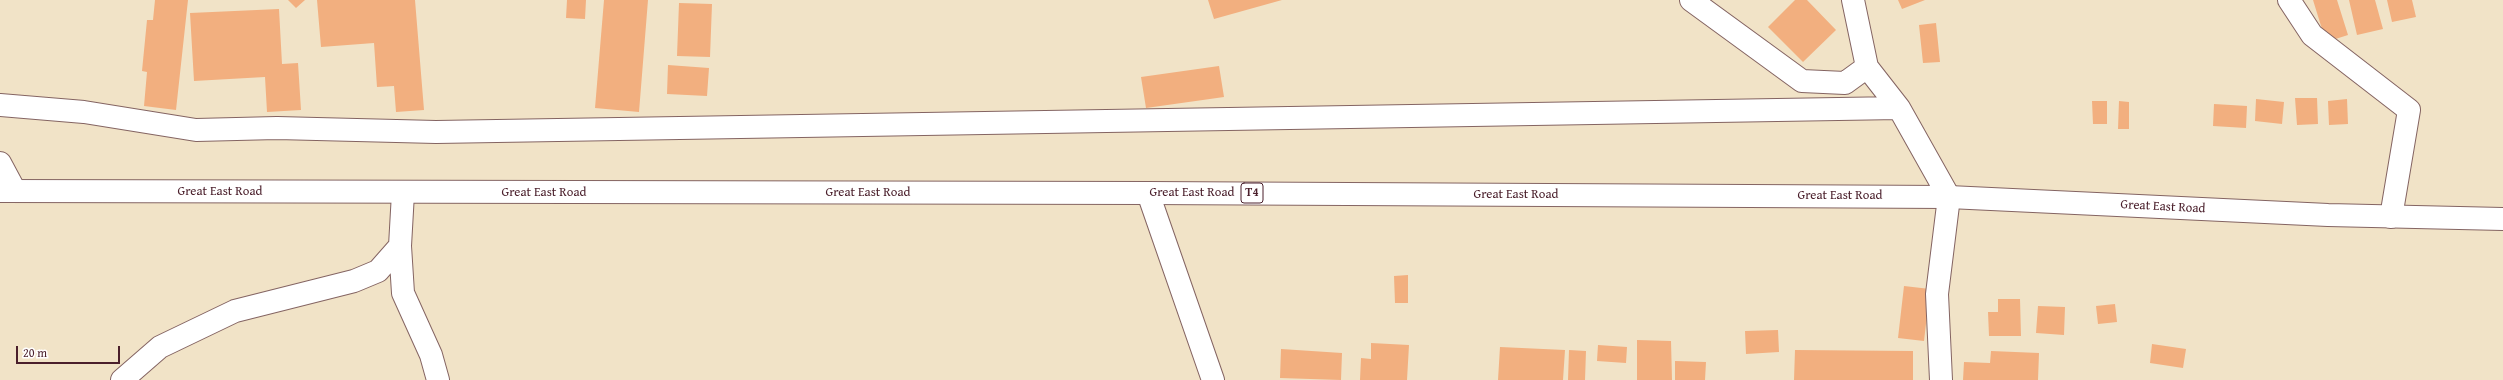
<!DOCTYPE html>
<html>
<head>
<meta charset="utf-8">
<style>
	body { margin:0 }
	#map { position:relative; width:2503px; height:380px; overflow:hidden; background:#f1e3c7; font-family:"Gentium Book Plus",serif }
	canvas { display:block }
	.scale { position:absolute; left:16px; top:346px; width:104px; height:18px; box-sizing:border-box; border:2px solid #4a1f2b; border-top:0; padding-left:5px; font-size:12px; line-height:14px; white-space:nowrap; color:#4a1f2b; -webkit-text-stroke:3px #fff; paint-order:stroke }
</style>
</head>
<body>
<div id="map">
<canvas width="2503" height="380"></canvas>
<div class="scale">20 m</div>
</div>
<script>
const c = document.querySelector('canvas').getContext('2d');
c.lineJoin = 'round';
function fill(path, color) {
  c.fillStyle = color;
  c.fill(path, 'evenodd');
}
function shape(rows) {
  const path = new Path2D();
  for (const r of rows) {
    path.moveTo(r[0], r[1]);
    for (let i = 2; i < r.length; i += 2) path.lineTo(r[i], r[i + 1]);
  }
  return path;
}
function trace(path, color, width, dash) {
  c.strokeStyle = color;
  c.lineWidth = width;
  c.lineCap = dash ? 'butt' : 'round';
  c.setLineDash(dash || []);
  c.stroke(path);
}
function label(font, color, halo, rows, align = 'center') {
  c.font = font + ' "Gentium Book Plus",serif';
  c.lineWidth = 3.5;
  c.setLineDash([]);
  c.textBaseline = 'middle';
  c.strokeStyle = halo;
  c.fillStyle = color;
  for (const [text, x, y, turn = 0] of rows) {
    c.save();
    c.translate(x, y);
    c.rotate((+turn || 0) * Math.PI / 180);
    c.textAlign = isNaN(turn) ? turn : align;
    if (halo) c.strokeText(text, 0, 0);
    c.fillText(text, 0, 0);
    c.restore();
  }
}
const building = shape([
	[155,0,188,0,176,110,144,106,147,72,142,71,147,20,153,20],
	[288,0,305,0,296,8],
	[317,0,415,0,424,110,396,112,394,86,377,87,374,43,321,47],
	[567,0,586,0,585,19,566,18],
	[604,0,648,0,639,112,595,108],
	[1208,0,1282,0,1214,19],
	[1795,0,1807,0,1836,30,1803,62,1768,27],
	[1898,0,1925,0,1902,9],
	[2313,0,2337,0,2348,35,2326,42],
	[2349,0,2375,0,2383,29,2357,35],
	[2387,0,2412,0,2416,17,2392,22],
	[679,3,712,4,710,57,677,56],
	[279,9,282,64,298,63,301,110,267,112,265,77,194,81,190,13],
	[1936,23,1940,62,1923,63,1919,25],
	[668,65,709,68,707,96,667,94],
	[1219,66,1224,97,1146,108,1141,77],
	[2295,98,2317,98,2318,124,2297,125],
	[2256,99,2284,102,2282,124,2255,121],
	[2347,99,2348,124,2329,125,2328,101],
	[2092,101,2107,101,2107,124,2093,124],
	[2119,101,2129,102,2129,129,2118,129],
	[2214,104,2247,106,2246,128,2213,126],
	[1408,275,1408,303,1395,303,1394,276],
	[1904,286,1930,289,1924,341,1898,338],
	[1998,299,2020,299,2021,336,1989,336,1988,312,1998,312],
	[2115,304,2117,322,2098,324,2096,306],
	[2038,306,2065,307,2064,335,2036,333],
	[1778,330,1779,352,1746,354,1745,331],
	[1637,340,1671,341,1672,380,1637,380],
	[1371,343,1409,345,1407,380,1360,380,1361,358,1371,359],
	[2152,344,2186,349,2183,368,2150,363],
	[1598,345,1627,347,1626,363,1597,361],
	[1500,347,1565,350,1563,380,1498,380],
	[1281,349,1342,353,1341,380,1280,378],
	[1569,350,1586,351,1585,380,1568,380],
	[1795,350,1913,351,1913,380,1794,380],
	[1991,351,2039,353,2038,380,1963,380,1964,362,1990,363],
	[1675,361,1706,362,1705,380,1675,380]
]);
const minor = shape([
	[1691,0,1802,81,1845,83,1867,67],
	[1853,0,1867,67,1899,108,1949,197,1937,294,1941,380],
	[2289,0,2312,35,2409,110,2391,217],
	[0,105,84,112,196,130,277,128,436,132,1899,108],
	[0,163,15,191],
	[1148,193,1213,380],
	[400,246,403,293,431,355,438,380],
	[122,380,160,347,235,311,354,281,378,271,400,246,403,193]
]);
const highway = shape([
	[0,191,1148,193,1949,197,2328,215,2503,219]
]);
const shields = [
	[1252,193,22]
];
const shieldNames = [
	["T4",1252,193]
];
const streetNames = [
	["Great East Road",220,192],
	["Great East Road",544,193],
	["Great East Road",868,193],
	["Great East Road",1192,193],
	["Great East Road",1516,195],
	["Great East Road",1840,196],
	["Great East Road",2163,207,3]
];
fill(building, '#f2af7f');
trace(minor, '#846462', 24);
trace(highway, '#846462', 24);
trace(minor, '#fff', 22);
trace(highway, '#fff', 22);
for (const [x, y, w] of shields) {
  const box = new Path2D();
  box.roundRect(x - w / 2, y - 10, w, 20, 3);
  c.fillStyle = '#fff';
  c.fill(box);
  trace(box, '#4a1f2b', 1);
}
label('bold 12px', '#4a1f2b', null, shieldNames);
label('13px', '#4a1f2b', '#fff', streetNames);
</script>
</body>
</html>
